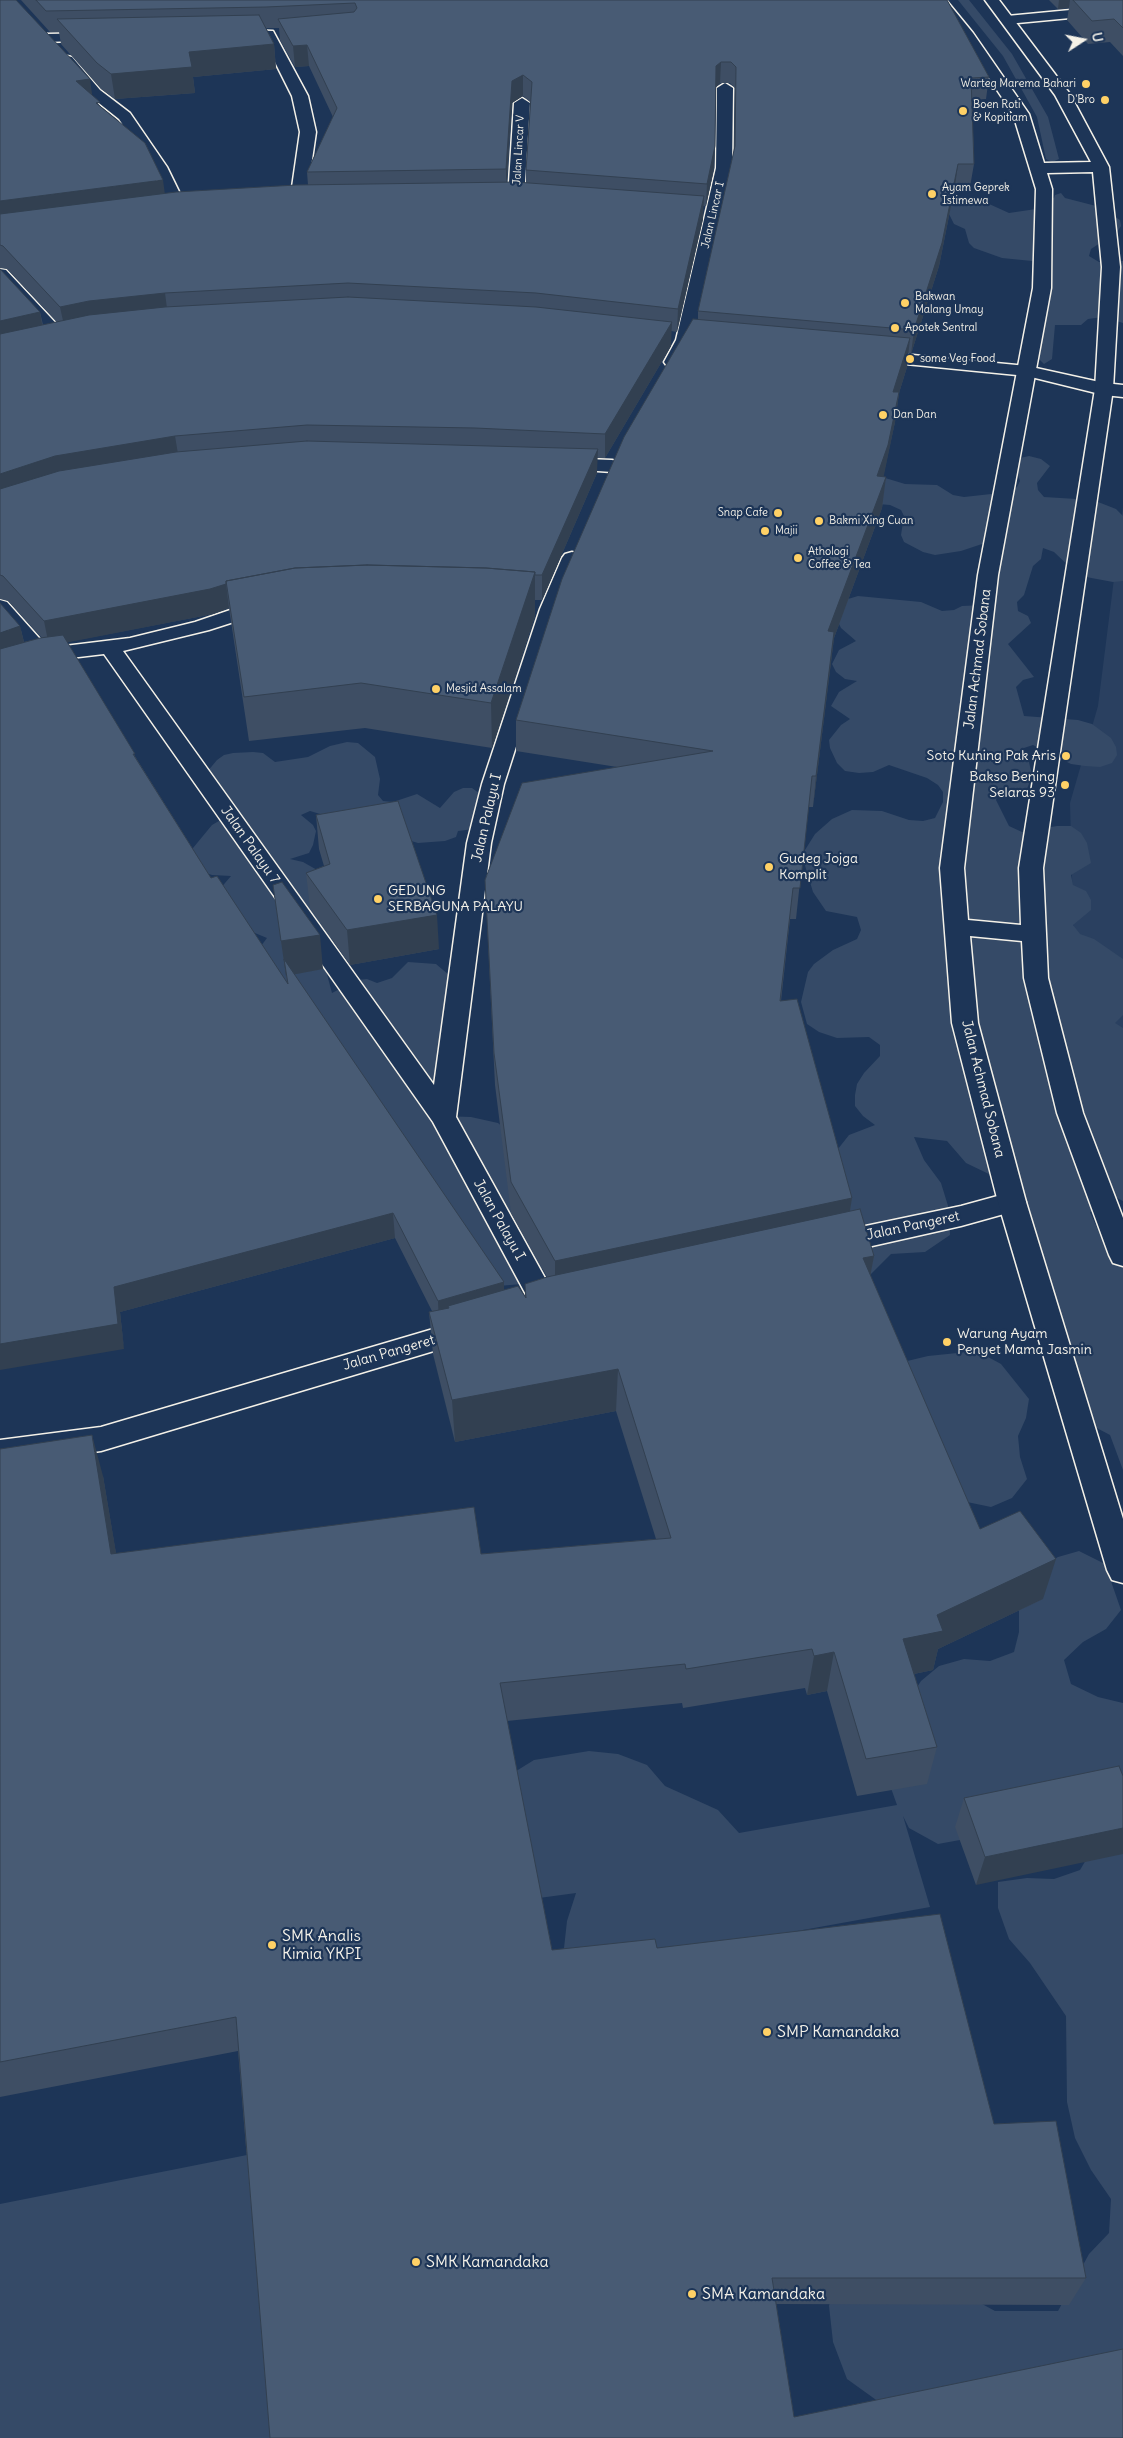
<!DOCTYPE html>
<html>
<head>
<meta charset="utf-8">
<style>
	body { margin:0 }
	#map { position:relative; width:1123px; height:2438px; overflow:hidden; background:#1d3557; font-family:Delius,sans-serif }
	canvas { display:block }
	.north { position:absolute; left:1058px; top:15px; width:50px; height:50px; -webkit-text-stroke:4px #1d3557; paint-order:stroke; rotate:79deg; font-size:14px; font-weight:700; line-height:20px; text-align:center; color:#f4f1e8 }
	.north::after { content:''; display:block; margin:auto; width:18px; height:22px; background:#f4f1e8; clip-path:polygon(50% 0,100% 100%,50% 72%,0 100%) }
</style>
</head>
<body>
<div id="map">
<canvas width="1123" height="2438"></canvas>
<div class="north">U</div>
</div>
<script>
const c = document.querySelector('canvas').getContext('2d');
c.lineJoin = 'round';
function fill(path, color) {
  c.fillStyle = color;
  c.fill(path, 'evenodd');
}
function shape(rows) {
  const path = new Path2D();
  for (const r of rows) {
    path.moveTo(r[0], r[1]);
    for (let i = 2; i < r.length; i += 2) path.lineTo(r[i], r[i + 1]);
  }
  return path;
}
function trace(path, color, width, dash) {
  c.strokeStyle = color;
  c.lineWidth = width;
  c.lineCap = dash ? 'butt' : 'round';
  c.setLineDash(dash || []);
  c.stroke(path);
}
function label(font, color, halo, rows, align = 'center') {
  c.font = font + ' Delius,sans-serif';
  c.lineWidth = 4.5;
  c.setLineDash([]);
  c.textBaseline = 'middle';
  c.strokeStyle = halo;
  c.fillStyle = color;
  for (const [text, x, y, turn = 0] of rows) {
    c.save();
    c.translate(x, y);
    c.rotate((+turn || 0) * Math.PI / 180);
    c.textAlign = isNaN(turn) ? turn : align;
    if (halo) c.strokeText(text, 0, 0);
    c.fillText(text, 0, 0);
    c.restore();
  }
}
const built = shape([
	[1123,507,1123,1158,1074,949,1070,803,1098,706]
]);
const green = shape([
	[958,0,969,0,1012,54,1048,117,1059,159,1052,162,1046,159,1037,117,1003,56],
	[1061,193,1065,198,1100,207,1120,220,1121,226,1117,232,1091,249,1089,256,1099,262,1123,261,1123,323,1103,317,1088,319,1081,325,1055,325,1052,359,1044,364,1038,358,1044,265,1032,261,1002,258,974,248,969,243,965,229,954,224,948,212,949,206,960,202,987,203,1009,213,1036,209,1046,199,1054,198,1055,195],
	[1029,456,1041,459,1050,466,1037,483,1038,490,1044,497,1093,500,1116,509,1123,516,1123,581,1113,582,1086,577,1075,572,1054,552,1043,548,1041,559,1033,566,1024,595,1017,602,1018,611,1028,616,1031,623,1008,644,1034,677,1023,680,1016,687,1024,716,1078,720,1092,724,1111,738,1116,747,1117,755,1112,763,1100,767,1085,766,1071,764,1033,745,1021,749,1018,757,1029,762,1031,771,1030,781,1027,789,1015,793,999,791,996,800,1009,826,1022,832,1057,826,1071,826,1081,833,1087,843,1091,863,1071,875,1073,885,1086,891,1091,900,1091,910,1073,925,1080,934,1094,939,1123,959,1123,1015,1115,1023,1123,1028,1123,1201,1117,1198,1090,1212,1101,1237,1123,1261,1123,1470,1110,1435,1091,1425,993,1176,966,1163,947,1141,914,1137,924,1160,941,1183,949,1209,950,1235,925,1252,891,1254,871,1274,847,1293,834,1154,849,1135,875,1125,863,1116,855,1106,855,1095,857,1084,864,1073,880,1056,880,1045,869,1037,837,1038,819,1032,807,1024,801,1002,808,972,814,964,833,950,857,939,861,930,857,917,826,911,813,892,803,859,805,850,815,834,832,819,852,810,882,811,909,820,923,821,935,818,943,802,943,792,938,785,927,778,889,765,873,772,859,773,845,771,837,763,830,748,829,740,841,725,850,719,831,706,839,692,857,681,845,679,836,672,832,664,839,650,856,641,841,628,837,620,848,599,858,596,921,602,942,611,954,610,962,606,984,605,994,601,997,595,991,576,993,547,982,544,961,551,935,555,923,552,904,542,901,535,904,516,901,510,890,505,878,504,882,477,905,484,937,485,953,495,964,497,1009,492,1017,487,1020,481,1018,475,1020,458],
	[347,742,358,743,375,757,380,779,378,795,383,801,393,802,417,794,440,808,454,792,463,788,472,788,483,796,474,829,458,831,456,837,445,841,418,843,310,811,301,815,313,825,316,831,313,845,309,853,290,859,303,862,326,875,335,936,325,942,324,963,332,993,357,980,367,979,377,983,392,978,408,962,436,964,449,975,450,991,441,1116,471,1117,498,1123,521,1142,547,1265,522,1284,486,1287,357,1100,261,946,267,938,250,931,219,890,231,876,212,875,190,868,189,855,193,848,212,825,224,818,207,772,217,760,224,755,233,753,253,752,263,753,275,762,308,757,330,746],
	[977,1351,1001,1364,1029,1399,1026,1418,1018,1436,1020,1457,1027,1479,1012,1498,991,1507,967,1502,903,1362,928,1356],
	[1079,1551,1105,1564,1121,1610,1106,1629,1083,1642,1064,1660,1071,1684,1098,1697,1123,1703,1123,2415,879,2402,847,2379,833,2342,829,2306,836,2274,962,2293,995,2311,1058,2311,1089,2254,1109,2233,1111,2199,1091,2170,1075,2138,1067,2102,1066,2016,1030,1963,1009,1939,998,1908,998,1882,1027,1878,1054,1879,1080,1870,1093,1848,971,1838,938,1844,909,1828,903,1816,930,1907,698,1949,566,1977,564,1948,567,1921,576,1893,539,1898,513,1773,534,1760,589,1751,618,1754,647,1765,665,1786,718,1810,739,1833,897,1805,887,1777,906,1704,921,1681,939,1666,964,1659,990,1661,1014,1652,1019,1632,1019,1609,1035,1570,1058,1557],
	[247,2155,274,2438,0,2438,0,2204]
]);
const minor = shape([
	[1123,5,1123,13,1007,24,1000,20,1007,16,1123,5],
	[244,30,273,31,308,96,316,132,306,201,304,204,298,206,292,204,290,201,300,132,292,96,263,38,239,37,237,34,239,31,244,30],
	[98,33,103,34,105,37,103,40,46,42,39,38,46,34,98,33],
	[67,56,72,57,100,90,130,113,167,167,187,208,185,211,173,211,151,167,119,119,90,96,60,60,67,56],
	[725,83,733,88,732,168,694,340,679,366,673,367,667,366,664,362,676,340,716,168,717,88,725,83],
	[522,98,530,103,524,198,522,201,516,203,510,201,508,198,514,103,522,98],
	[0,269,6,270,65,333,68,337,65,341,53,341,0,284,0,269],
	[871,351,1027,366,1104,383,1123,385,1123,397,1104,395,1027,376,865,360,862,356,865,352,871,351],
	[561,458,612,460,619,462,622,466,619,470,612,472,554,468,551,464,554,460,561,458],
	[572,552,579,554,582,558,560,609,504,784,491,843,456,1117,561,1307,557,1315,547,1318,537,1315,433,1122,104,654,45,661,0,674,0,661,29,652,0,619,0,600,7,602,48,648,130,638,195,622,236,608,266,603,273,605,276,609,273,613,240,620,209,630,123,651,434,1085,467,843,482,784,540,609,562,558,565,554,572,552],
	[1012,1192,1022,1195,1026,1202,1022,1209,961,1226,832,1255,822,1251,818,1244,822,1237,832,1233,961,1206,1012,1192],
	[467,1319,477,1322,481,1330,477,1338,101,1451,0,1464,0,1440,101,1427,467,1319]
]);
const major = shape([
	[931,0,946,0,973,33,1029,114,1044,163,1091,162,1055,95,985,0,999,0,1070,94,1109,167,1120,267,1113,389,1043,868,1048,978,1083,1113,1123,1218,1123,1266,1113,1263,1109,1255,1057,1113,1024,978,1022,941,970,936,978,1023,1026,1202,1123,1519,1123,1583,1112,1580,1107,1570,998,1202,952,1023,940,868,978,575,1033,288,1036,189,1013,114,963,39,931,0],
	[1093,172,1102,267,1095,389,1019,868,1021,925,968,920,964,868,998,575,1051,288,1052,189,1047,173,1093,172]
]);
const wall = shape([
	[0,0,92,95,165,194,308,185,307,172,333,117,309,66,295,67,280,40,279,28,266,28,274,44,276,69,193,77,195,93,115,99,101,89,61,44,59,32,50,32,21,0,947,0,989,77,986,99,972,100,974,164,970,187,955,186,939,266,911,354,908,353,907,367,899,393,895,422,883,477,886,477,882,508,834,638,813,807,808,807,796,919,790,919,781,1001,852,1198,850,1211,874,1256,870,1275,980,1529,1043,1599,938,1649,933,1670,914,1674,937,1747,927,1784,857,1796,827,1691,807,1695,805,1688,683,1708,682,1703,507,1721,552,1950,657,1948,994,2124,1086,2278,1069,2305,776,2304,794,2417,1123,2438,270,2438,238,2051,0,2097,0,1449,103,1476,116,1554,481,1554,656,1539,616,1411,455,1442,433,1354,429,1312,432,1311,395,1238,120,1312,124,1349,20,626,24,642,42,638,8,601,0,599,0,269,40,312,43,325,57,322,7,269,0,268],
	[720,83,730,83,735,88,734,151,698,311,698,319,516,720,516,751,617,767,485,880,495,1085,511,1213,547,1277,525,1284,525,1295,504,1290,294,974,323,969,273,885,287,982,211,878,136,758,67,642,213,614,229,608,249,741,365,728,492,748,535,616,535,600,542,600,597,473,597,458,605,458,671,346,671,331,677,332,703,219,703,206,706,206,714,168,715,146,716,87],
	[523,96,530,102,526,170,526,183,507,183,512,103],
	[1049,0,1123,0,1123,56,1110,42,1088,44,1067,20,1069,8,1058,9],
	[316,815,439,949,350,965,310,908,306,873,324,866,319,849],
	[1123,1776,976,1885,955,1827,964,1798]
]);
const shadedWall = shape([
	[1059,0,1070,0,1069,8,1058,9],
	[274,44,276,69,193,77,195,93,115,99,111,74,189,52],
	[307,45,309,66,295,67,293,46],
	[721,62,720,83,715,88,716,66],
	[523,75,523,96,512,103,506,191,506,169,512,81],
	[90,79,93,101,76,81],
	[715,146,714,168,706,206,707,184],
	[958,164,955,186,939,266,911,354,914,330],
	[163,180,166,202,0,224,0,201],
	[704,196,703,219,677,332,678,309],
	[165,293,168,316,65,330,60,307,89,301],
	[40,312,44,335,0,345,0,321],
	[672,322,671,346,605,458,605,434],
	[910,338,907,367,899,393,895,422,884,475,873,506,877,476,893,392],
	[175,436,179,460,0,499,0,474,55,456],
	[598,449,597,473,542,600,542,575],
	[886,477,882,508,834,638,813,807,816,776,828,631],
	[535,572,535,616,492,748,491,703],
	[226,584,229,608,213,614,49,646,44,621],
	[20,626,26,651,0,659,0,633],
	[437,915,439,949,350,965,347,930],
	[320,935,323,969,286,976,284,959,286,976,281,941],
	[852,1198,847,1229,555,1292,555,1261],
	[393,1213,395,1238,120,1312,124,1349,0,1370,0,1344,114,1287],
	[874,1256,866,1298,863,1258],
	[504,1282,504,1306,448,1306,449,1323,439,1325,438,1301],
	[618,1369,616,1411,455,1442,452,1400],
	[92,1435,103,1476,123,1594,111,1554],
	[1056,1559,1043,1599,938,1649,933,1670,894,1678,903,1639,937,1615],
	[834,1652,827,1691,807,1695,814,1656],
	[1123,1828,1123,1854,976,1885,985,1857]
]);
const building = shape([
	[0,0,16,0,90,79,76,81,100,102,96,103,145,143,163,180,0,201,0,0],
	[36,0,947,0,989,77,971,78,974,164,958,164,942,243,914,330,698,311,735,146,736,67,731,62,721,62,716,66,715,146,707,184,526,170,532,82,523,75,512,81,506,169,307,172,337,108,307,45,293,46,278,19,354,12,357,8,355,3,266,7,46,11,36,0],
	[1073,0,1123,0,1123,28,1114,19,1092,21,1073,0],
	[259,15,274,44,189,52,192,67,111,74,97,63,57,19,259,15],
	[516,182,704,196,678,309,536,293,348,283,165,293,89,301,60,307,3,246,0,245,0,214,176,192,296,185,516,182],
	[0,269,40,312,0,321,0,269],
	[348,297,536,307,672,322,605,434,475,428,307,425,175,436,55,456,0,474,0,334,89,315,165,307,348,297],
	[693,319,910,338,893,392,899,392,888,445,877,476,886,477,828,631,834,632,816,776,812,776,800,888,793,888,780,1001,797,999,852,1198,555,1261,511,1182,494,1053,485,880,522,783,713,751,516,720,562,579,624,437,693,319],
	[307,441,598,449,542,575,535,575,535,572,486,568,367,565,295,568,226,581,226,584,210,589,44,621,3,576,0,575,0,489,59,471,176,452,307,441],
	[367,565,486,568,535,572,491,703,361,683,244,697,226,581,295,568,367,565],
	[0,603,20,626,0,633,0,603],
	[63,635,135,754,133,754,211,878,217,876,288,984,284,959,504,1282,438,1301,393,1213,114,1287,118,1324,0,1344,0,649,40,638,63,635],
	[398,801,437,915,347,930,306,873,330,864,316,815,398,801],
	[282,882,320,935,281,941,273,885,282,882],
	[860,1209,874,1256,863,1258,980,1529,1020,1511,1056,1559,937,1615,943,1631,903,1639,937,1747,866,1759,834,1652,814,1656,812,1649,686,1669,685,1664,500,1683,552,1950,655,1939,657,1948,940,1914,994,2124,1056,2121,1086,2278,772,2278,794,2417,1123,2349,1123,2438,270,2438,236,2017,0,2062,0,1449,92,1435,111,1554,474,1507,481,1554,671,1538,618,1369,452,1400,429,1312,449,1308,448,1306,518,1286,526,1298,525,1284,547,1277,860,1209],
	[1119,1766,1123,1776,1123,1828,985,1857,964,1798,1119,1766]
]);
const markers = [
	[1086,84,5,"#ffd166"],
	[1105,100,5,"#ffd166"],
	[963,111,5,"#ffd166"],
	[932,194,5,"#ffd166"],
	[905,303,5,"#ffd166"],
	[895,328,5,"#ffd166"],
	[910,359,5,"#ffd166"],
	[883,415,5,"#ffd166"],
	[778,513,5,"#ffd166"],
	[819,521,5,"#ffd166"],
	[765,531,5,"#ffd166"],
	[798,558,5,"#ffd166"],
	[436,689,5,"#ffd166"],
	[1066,756,5,"#ffd166"],
	[1065,785,5,"#ffd166"],
	[769,867,5,"#ffd166"],
	[378,899,5,"#ffd166"],
	[947,1342,5,"#ffd166"],
	[272,1945,5,"#ffd166"],
	[767,2032,5,"#ffd166"],
	[416,2262,5,"#ffd166"],
	[692,2294,5,"#ffd166"]
];
const farPoinames = [
	["Warteg Marema Bahari",1076,84,"right"],
	["D'Bro",1095,100,"right"],
	["Boen Roti",973,105],
	["& Kopitiam",973,118],
	["Ayam Geprek",942,188],
	["Istimewa",942,201],
	["Bakwan",915,297],
	["Malang Umay",915,310],
	["Apotek Sentral",905,328],
	["sоme Veg Fооd",920,359],
	["Dan Dan",893,415],
	["Snap Cafe",768,513,"right"],
	["Bakmi Xing Cuan",829,521],
	["Majii",775,531],
	["Athologi",808,552],
	["Coffee & Tea",808,565],
	["Mesjid Assalam",446,689]
];
const farStreetnames = [
	["Jalan Lincar V",519,150,-87],
	["Jalan Lincar I",713,215,-77]
];
const streetNames = [
	["Jalan Achmad Sobana",978,659,-83],
	["Jalan Palayu I",487,818,-77],
	["Jalan Palayu 7",250,845,55],
	["Jalan Achmad Sobana",983,1089,76],
	["Jalan Palayu I",499,1220,61],
	["Jalan Pangeret",913,1226,-12],
	["Jalan Pangeret",389,1353,-16]
];
const poiNames = [
	["Soto Kuning Pak Aris",1056,756,"right"],
	["Bakso Bening",1055,777,"right"],
	["Selaras 93",1055,793,"right"],
	["Gudeg Jojga",779,859],
	["Komplit",779,875],
	["GEDUNG",388,891],
	["SERBAGUNA PALAYU",388,907],
	["Warung Ayam",957,1334],
	["Penyet Mama Jasmin",957,1350]
];
const nearPoinames = [
	["SMK Analis",282,1936],
	["Kimia YKPI",282,1954],
	["SMP Kamandaka",777,2032],
	["SMK Kamandaka",426,2262],
	["SMA Kamandaka",702,2294]
];
fill(built, '#2a4060');
fill(green, '#354a67');
trace(minor, '#f4f1e8', 3);
trace(major, '#f4f1e8', 3);
fill(minor, '#1d3557');
fill(major, '#1d3557');
fill(wall, '#3e4e64');
fill(shadedWall, '#324051');
fill(building, '#485b74');
trace(building, '#324051', 1);
for (const [x, y, r, color] of markers) {
  const dot = new Path2D();
  dot.arc(x, y, r, 0, 2 * Math.PI);
  c.fillStyle = color;
  c.fill(dot);
  trace(dot, '#1d3557', 2);
}
label('11px', '#f4f1e8', '#1d3557', farPoinames, 'left');
label('11px', '#f4f1e8', '#1d3557', farStreetnames);
label('14px', '#f4f1e8', '#1d3557', streetNames);
label('14px', '#f4f1e8', '#1d3557', poiNames, 'left');
label('16px', '#f4f1e8', '#1d3557', nearPoinames, 'left');
</script>
</body>
</html>
